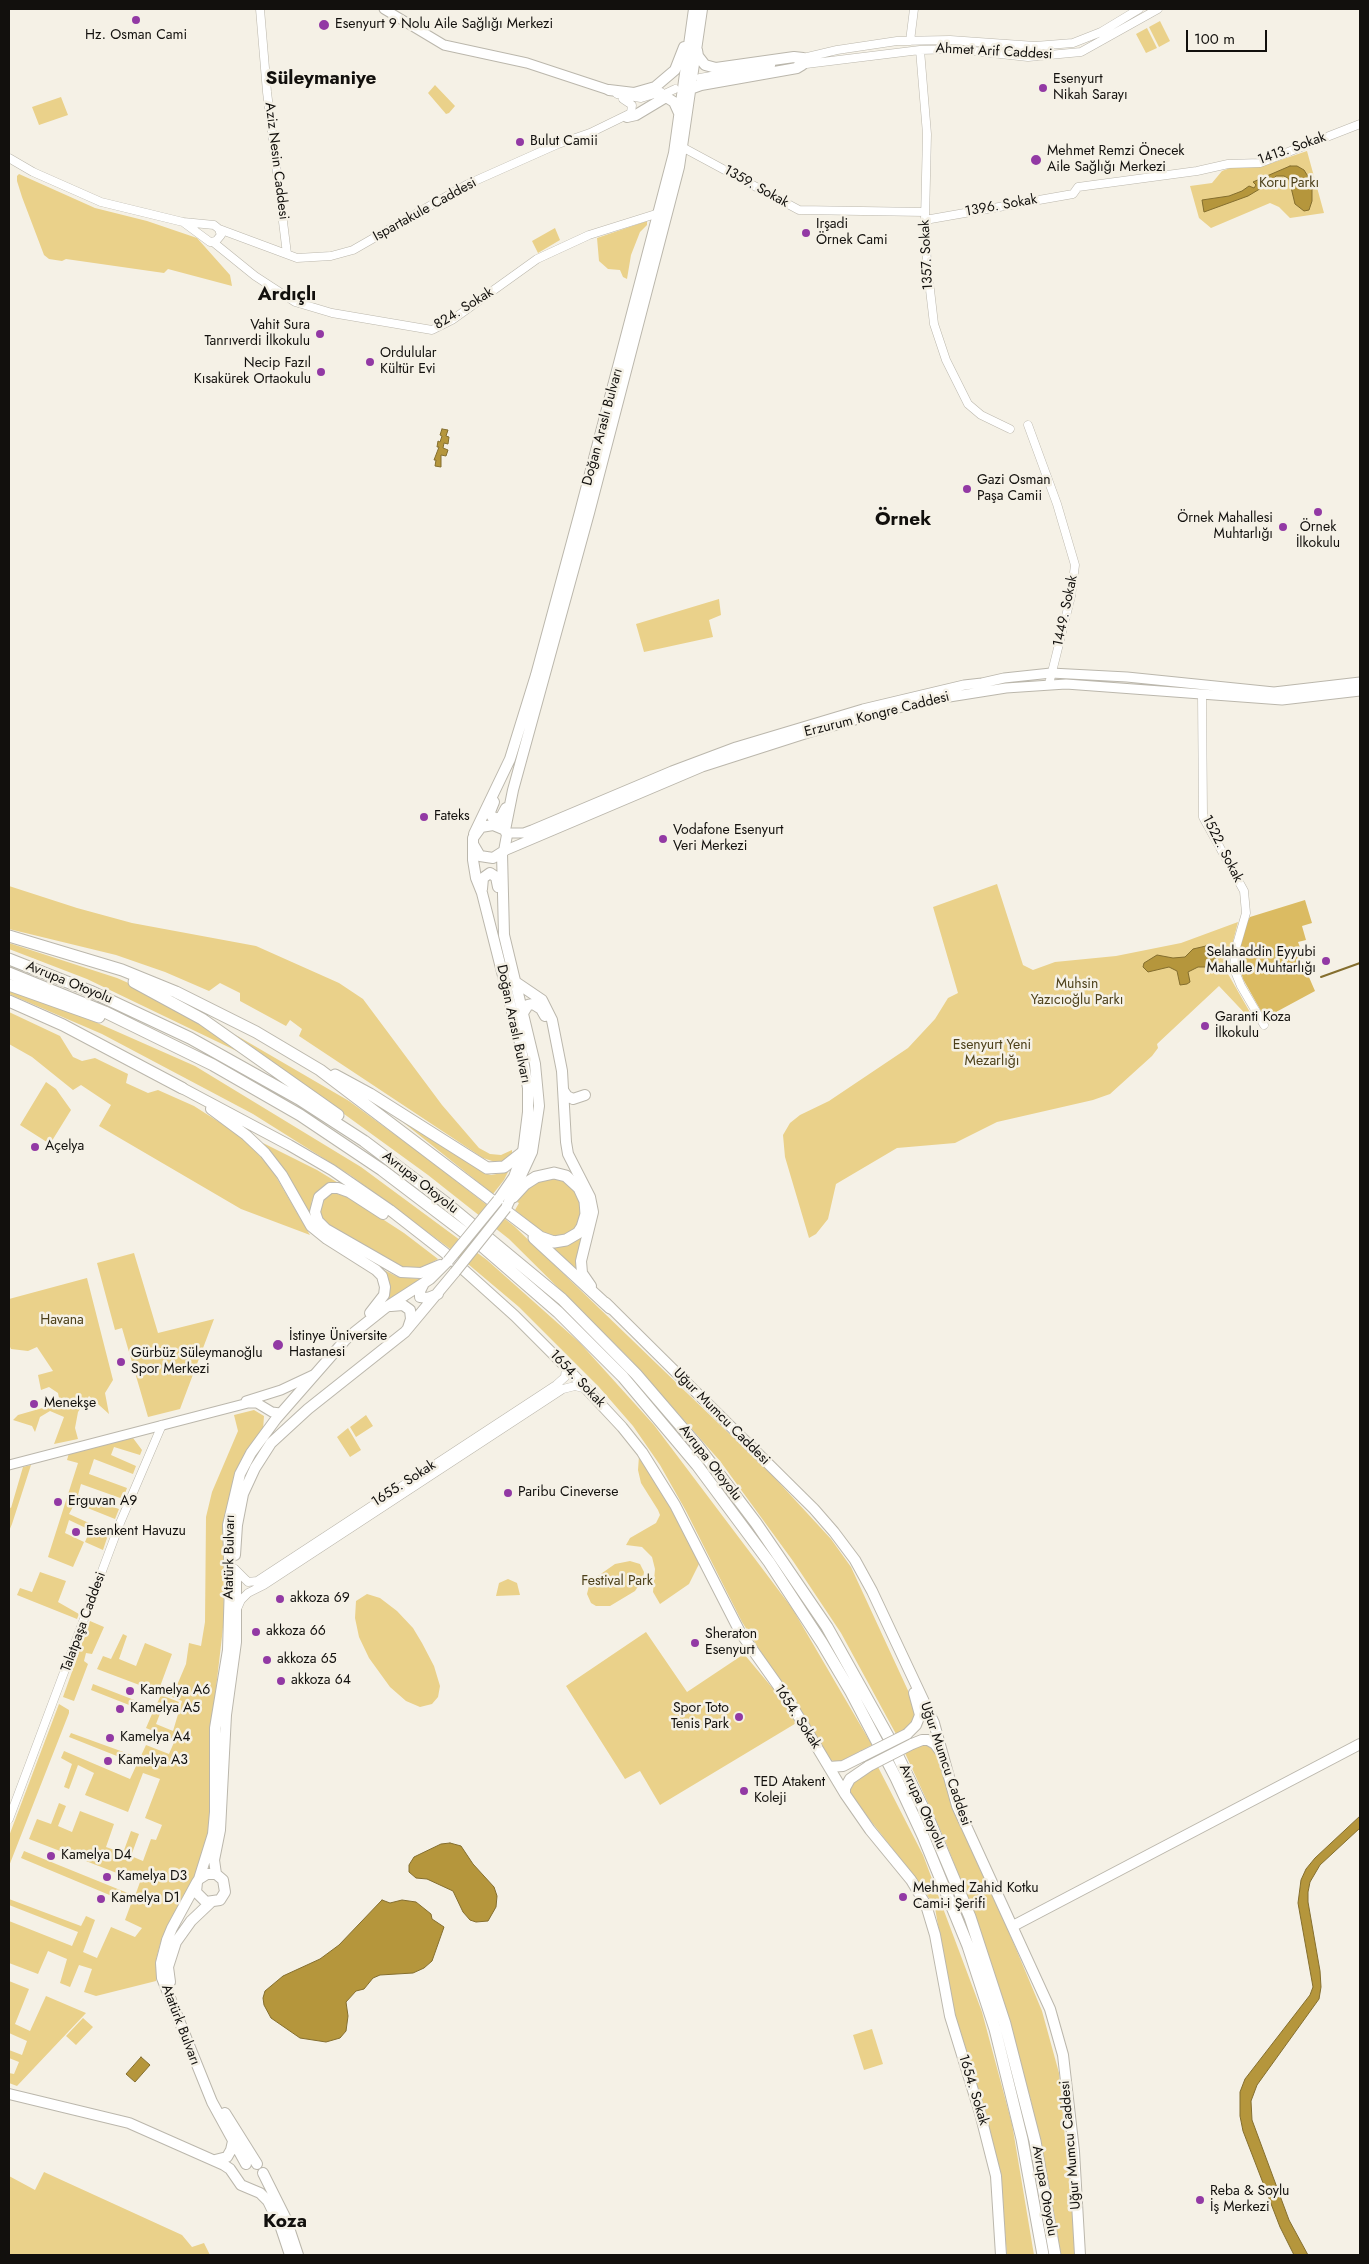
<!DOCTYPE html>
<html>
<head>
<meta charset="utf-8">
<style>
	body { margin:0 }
	#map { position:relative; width:1369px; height:2264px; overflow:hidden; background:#f5f1e6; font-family:Jost,sans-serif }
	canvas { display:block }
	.frame { position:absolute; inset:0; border:10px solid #12100d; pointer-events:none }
	.scale { position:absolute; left:1186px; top:30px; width:81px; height:22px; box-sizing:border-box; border:2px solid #12100d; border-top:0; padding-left:6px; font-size:15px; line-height:18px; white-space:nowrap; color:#12100d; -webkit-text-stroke:4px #f5f1e6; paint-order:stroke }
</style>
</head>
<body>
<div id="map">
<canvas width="1369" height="2264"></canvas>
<div class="frame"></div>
<div class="scale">100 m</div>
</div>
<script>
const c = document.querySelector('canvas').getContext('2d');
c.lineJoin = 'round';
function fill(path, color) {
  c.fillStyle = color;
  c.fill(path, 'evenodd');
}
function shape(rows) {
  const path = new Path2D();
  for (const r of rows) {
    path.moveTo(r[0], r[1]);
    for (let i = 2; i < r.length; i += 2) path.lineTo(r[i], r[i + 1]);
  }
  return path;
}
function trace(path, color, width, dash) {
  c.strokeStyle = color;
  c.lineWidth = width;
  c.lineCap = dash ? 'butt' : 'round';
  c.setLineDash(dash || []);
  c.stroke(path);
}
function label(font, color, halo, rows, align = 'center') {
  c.font = font + ' Jost,sans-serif';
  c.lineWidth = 5;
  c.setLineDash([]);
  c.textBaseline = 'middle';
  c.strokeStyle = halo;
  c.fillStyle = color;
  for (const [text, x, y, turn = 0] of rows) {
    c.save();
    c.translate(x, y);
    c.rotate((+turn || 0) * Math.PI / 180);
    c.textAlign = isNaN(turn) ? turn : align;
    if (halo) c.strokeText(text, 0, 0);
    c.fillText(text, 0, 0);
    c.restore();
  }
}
const green = shape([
	[1160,21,1170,41,1159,47,1149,27],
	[1147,28,1157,48,1146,53,1136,34],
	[435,85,455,106,449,113,446,114,428,93],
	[61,97,68,115,39,125,32,107],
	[1307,151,1324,213,1290,218,1279,207,1270,203,1211,228,1199,218,1190,186,1212,183,1222,171,1238,165,1260,167],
	[19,174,95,208,147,221,197,238,230,275,232,286,168,269,164,273,66,259,62,261,49,259,44,255,22,197,17,181,17,176],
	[647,221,647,225,640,232,631,255,627,279,623,277,620,270,608,269,599,261,597,238],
	[555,228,560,240,538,253,532,241],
	[719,599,721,615,709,620,713,637,644,652,636,624],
	[997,884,1023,965,1033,970,1055,962,1116,956,1181,943,1238,922,1227,965,1224,967,1255,1021,1254,1023,1219,986,1157,1044,1158,1048,1152,1056,1110,1094,1093,1100,997,1122,955,1143,897,1148,836,1184,828,1219,816,1234,809,1238,785,1157,783,1135,790,1123,800,1115,829,1101,908,1048,935,1019,948,998,958,993,933,907],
	[9,886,77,908,132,923,256,946,339,983,363,999,442,1105,479,1148,490,1154,501,1155,512,1150,512,1156,498,1163,483,1158,299,1036,302,1029,290,1020,286,1026,240,1001,240,993,220,983,209,991,165,972,116,955,9,929],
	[9,943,117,978,167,1000,245,1055,87,979,9,949],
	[9,990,68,1010,195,1066,361,1167,487,1260,580,1343,654,1425,792,1608,872,1745,839,1762,829,1760,742,1622,686,1511,660,1465,633,1426,599,1387,519,1307,449,1248,350,1175,253,1114,102,1034,9,994],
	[9,1012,60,1036,73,1057,82,1061,95,1058,128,1074,126,1083,148,1093,158,1090,194,1106,241,1136,271,1168,310,1235,241,1209,99,1126,111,1105,81,1085,73,1090,32,1057,9,1044],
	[234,1034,349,1101,420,1153,514,1226,772,1475,831,1539,851,1567,911,1697,916,1711,912,1726,896,1734,841,1633,793,1561,720,1461,629,1358,509,1239,428,1175],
	[46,1082,56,1089,71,1110,50,1144,20,1125],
	[394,1115,484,1173,491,1175,508,1172,504,1180,493,1194],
	[263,1143,317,1170,340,1184,329,1184,319,1190,312,1200,310,1214,308,1215],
	[548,1178,562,1180,574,1187,582,1202,579,1226,561,1238,547,1236,515,1210,519,1203,517,1202,525,1190,530,1185],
	[328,1194,338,1194,350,1198,404,1233,438,1259,419,1270,404,1269,328,1226,321,1220,318,1205],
	[585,1228,577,1271,552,1248,553,1245],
	[134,1253,158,1333,214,1319,180,1409,148,1417,122,1328,115,1330,97,1263],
	[384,1270,398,1277,421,1279,387,1301,389,1294],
	[87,1278,113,1380,105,1393,109,1414,89,1396,78,1412,75,1428,78,1439,54,1444,64,1417,50,1411,40,1417,35,1432,32,1426,13,1420,18,1415,60,1403,58,1393,49,1387,41,1390,38,1375,53,1371,37,1347,28,1351,11,1349,9,1345,9,1299],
	[254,1410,264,1416,263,1430,234,1480,223,1528,224,1619,212,1723,211,1820,206,1855,192,1884,160,1944,156,1960,156,1981,96,1996,84,1992,92,1969,79,1965,70,1987,60,1983,67,1959,48,1951,38,1974,9,1963,9,1921,72,1946,78,1932,9,1905,9,1899,81,1926,86,1916,95,1920,83,1952,97,1958,111,1927,135,1937,142,1928,125,1920,131,1904,21,1858,24,1851,135,1896,140,1882,29,1839,37,1819,51,1824,59,1803,66,1806,58,1826,72,1832,80,1811,114,1824,106,1847,123,1853,131,1831,139,1834,131,1856,143,1861,151,1839,156,1840,162,1825,145,1818,160,1779,143,1773,128,1812,85,1795,94,1773,78,1765,69,1789,64,1787,72,1764,61,1758,64,1751,130,1779,137,1764,69,1737,71,1733,140,1758,146,1745,169,1754,175,1740,146,1728,152,1714,91,1690,93,1684,155,1708,161,1695,179,1702,176,1707,164,1703,156,1724,173,1731,182,1701,172,1697,186,1664,189,1643,201,1646,205,1622,206,1517,212,1492,238,1431,234,1415],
	[366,1415,373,1426,356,1437,350,1427],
	[348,1428,361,1450,350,1457,337,1437],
	[133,1438,142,1450,140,1455,114,1447,111,1455,136,1466,133,1474,94,1459,89,1474,127,1488,123,1499,81,1484,78,1495,119,1509,115,1519,75,1503,69,1514,109,1532,103,1550,85,1542,90,1530,69,1520,65,1533,84,1542,73,1567,48,1557,78,1463,67,1460,69,1453],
	[639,1456,648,1467,700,1562,689,1584,660,1604,653,1592,655,1569,652,1557,642,1547,626,1545,630,1538,656,1523,660,1515,658,1510,641,1483,638,1470],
	[31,1465,12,1524,9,1531,9,1507,11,1508,23,1467],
	[630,1561,640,1564,644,1572,643,1579,635,1591,610,1606,596,1606,591,1603,587,1594,589,1586,595,1578,615,1564],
	[40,1572,66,1581,58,1602,79,1614,77,1619,17,1595,20,1588,32,1592],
	[508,1579,517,1583,520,1595,496,1596,499,1583],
	[367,1594,380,1598,397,1611,413,1628,422,1643,434,1666,440,1686,438,1697,432,1704,420,1707,406,1701,390,1687,369,1658,359,1637,355,1618,356,1601],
	[90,1621,104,1627,92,1654,86,1653,84,1661,88,1664,74,1701,63,1697],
	[646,1632,687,1692,744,1654,785,1703,798,1722,660,1805,640,1771,625,1779,566,1686],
	[123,1634,127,1636,119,1659,136,1666,145,1643,172,1654,158,1692,97,1669,103,1656,111,1659],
	[59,1704,69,1710,69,1713,9,1866,9,1836],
	[928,1743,936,1752,954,1812,1006,1925,1042,2011,1059,2073,1076,2255,1061,2255,1049,2184,1031,2101,999,1987,975,1917,944,1838,905,1753,918,1744],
	[878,1767,923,1855,982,2012,1012,2124,1034,2255,1007,2255,1000,2176,955,2021,935,1908,921,1885,852,1797,850,1788,856,1779],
	[9,1981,29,1989,15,2024,30,2031,46,1996,86,2013,17,2086,9,2083,9,2073,14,2074,19,2062,9,2058,9,2050,22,2055,27,2041,9,2033],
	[83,2018,93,2027,76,2045,66,2036],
	[872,2029,883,2064,864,2070,853,2035],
	[44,2172,182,2235,192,2247,204,2243,210,2255,9,2255,9,2176,35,2190]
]);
const forest = shape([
	[1305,900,1312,923,1302,926,1306,940,1298,942,1304,958,1301,959,1302,961,1315,991,1265,1018,1243,979,1239,965,1239,952,1247,922,1250,917]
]);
const water = shape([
	[1290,166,1297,166,1304,170,1312,183,1312,201,1309,210,1304,211,1295,204,1289,179,1284,176,1276,176,1268,184,1248,196,1204,212,1202,200,1229,196,1242,191,1249,186,1254,188,1256,185,1253,182,1290,166],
	[442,429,448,430,446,436,449,437,448,444,444,443,443,448,448,450,446,456,441,455,441,467,435,466,436,460,434,460,439,447,437,447,438,441,440,442,442,436,440,435,442,429],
	[1206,946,1211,947,1216,960,1212,967,1198,967,1188,972,1190,982,1187,984,1180,985,1177,971,1169,967,1148,972,1143,967,1144,963,1157,955,1173,958,1185,957,1193,949,1206,946],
	[1360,1816,1360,1828,1320,1865,1310,1882,1308,1892,1308,1902,1320,1971,1321,1987,1319,1999,1257,2085,1251,2101,1252,2120,1289,2220,1308,2255,1294,2255,1280,2227,1243,2131,1240,2116,1240,2092,1245,2079,1310,1995,1313,1987,1298,1903,1301,1880,1306,1869,1315,1858,1360,1816],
	[450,1843,461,1846,473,1864,494,1887,497,1896,496,1907,488,1921,476,1922,470,1920,463,1912,453,1891,427,1879,416,1878,409,1872,409,1865,414,1857,441,1844,450,1843],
	[382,1900,390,1903,402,1900,416,1902,431,1914,432,1919,444,1927,432,1961,424,1968,413,1973,380,1975,373,1978,364,1989,356,1991,346,2002,348,2016,346,2031,340,2038,326,2042,300,2038,271,2018,264,2005,263,1998,265,1991,283,1976,320,1959,339,1945,382,1900],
	[141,2057,150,2065,135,2082,126,2074,141,2057]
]);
const stream = shape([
	[1321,977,1360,963]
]);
const tertiary = shape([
	[260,9,267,92,287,254],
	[910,41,914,9],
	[920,50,927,134,925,220,927,264,934,324,946,360,968,404,981,415,1010,429],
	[799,59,837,50,897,41,950,40,1035,46,1073,43,1101,32,1139,9],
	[798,65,920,50,955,49,1028,57,1081,52,1158,9],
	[700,78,771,65],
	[617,94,641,98,661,92],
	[658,97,675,89],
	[623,99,632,105,631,113],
	[682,147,799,210,925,212],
	[9,158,33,172,101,202,183,222,214,225,219,229,221,235,216,241,210,242,183,222],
	[925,220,1073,194,1078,187,1197,171,1228,164,1260,163,1360,124],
	[219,229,297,258,331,256,353,250,468,184,558,144,590,133,629,114],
	[213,242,255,276,295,302,332,313,432,330,452,320,537,259,589,235,659,213],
	[1028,425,1057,504,1075,565,1071,596,1049,684],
	[1202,694,1203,817,1244,891,1246,913,1235,951,1234,969,1241,986,1264,1025],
	[235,1569,248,1582,257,1581,556,1385,565,1377,566,1367],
	[237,1609,241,1600,248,1593,264,1585,563,1389,575,1386,587,1389],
	[9,1819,120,1523,162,1425]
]);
const secondary = shape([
	[384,9,444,45,527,63,609,90],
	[506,833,524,833,532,830,672,771,736,747,863,709,964,685,982,683,1004,678,1051,673,1127,677,1274,692,1360,682],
	[504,851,702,767,808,733,924,701,1006,688,1066,684,1282,700,1360,691],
	[246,1401,281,1390,313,1375],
	[9,1465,248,1403,257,1403,272,1412,280,1413]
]);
const primary = shape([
	[697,50,698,56,705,65,716,68,794,57,803,58],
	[690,89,701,85,797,68,802,65],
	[609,90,634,93,655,87,675,70,684,47],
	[627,117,636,115,666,97,674,102,679,113],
	[494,802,490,812,492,817,500,819,506,808],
	[505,830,513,790,589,513,679,167,702,9],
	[474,834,510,759,536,675,580,512,674,153,694,9],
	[473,844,480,856,493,858,504,851,507,835,505,830,493,825,481,827,473,838,473,860,476,878,482,893,520,1043,528,1088,528,1112,523,1152,514,1177,498,1200],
	[502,853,504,935,535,1064,539,1106,532,1152,506,1208],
	[482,889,483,878,490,873,496,877,498,887],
	[514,981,542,1000,552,1020,562,1071,566,1142,568,1154,590,1197,593,1212,581,1261,582,1273,591,1286],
	[523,1013,528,1005,533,1004,541,1009,545,1016],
	[182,1088,289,1145,332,1170,390,1210,445,1253,515,1316,566,1367,622,1427,642,1452,675,1505,740,1632,791,1704,845,1794,870,1830,911,1880,926,1905,935,1935,950,2016,980,2113,996,2176,1001,2255],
	[563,1090,567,1096,573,1099,585,1095],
	[211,1109,246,1135,265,1153,282,1175,311,1226,327,1239,376,1270,382,1276,385,1287,384,1295,370,1313],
	[383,1214,349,1192,338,1188,330,1188,319,1197,315,1212,318,1221,326,1229,401,1272,421,1273,440,1265],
	[424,1283,420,1291,420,1297,428,1298,438,1294],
	[606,1303,814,1509,834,1532,855,1560,872,1591,934,1723,957,1806,1050,2009,1063,2055,1074,2151,1080,2255],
	[391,1306,403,1305,410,1310,411,1319,408,1328],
	[235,1555,237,1525,243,1494,255,1468,271,1443,308,1409,405,1332,455,1272],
	[907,1734,916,1725,920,1715,914,1693],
	[912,1744,922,1740,928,1740,935,1744,940,1751],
	[829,1767,843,1766,863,1756],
	[845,1794,845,1788,850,1779,869,1766],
	[216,1874,214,1860,220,1830,226,1715,236,1642,236,1575],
	[199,1879,213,1834,215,1812,215,1728,228,1650,230,1583,228,1525,240,1474,251,1453,276,1419,346,1339,385,1308,430,1279,448,1261],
	[197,1882,196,1892,206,1902,220,1900,225,1892,223,1880,216,1874,207,1874,199,1879,197,1882,172,1928,167,1940,161,1963,162,1978,212,2102,246,2164],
	[1013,1926,1360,1744],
	[170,1982,168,1967,176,1942,191,1921,210,1903],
	[9,2094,129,2123,224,2165,230,2169,241,2185,260,2193,268,2201,281,2228,290,2255],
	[225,2113,257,2164],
	[215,2160,227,2157,231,2150,233,2141],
	[263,2173,286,2219,298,2255]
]);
const motorway = shape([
	[9,936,122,970,176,992,256,1032,320,1070,540,1237,554,1242,566,1240,578,1233,582,1227,586,1214,585,1201,579,1188,566,1176,554,1173,536,1177,525,1184,513,1197],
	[9,959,90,991,190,1038,299,1099,364,1141,446,1203,562,1299,636,1374,697,1445,756,1523,827,1627,889,1738,930,1822,970,1917,1005,2024,1035,2141,1055,2255],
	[9,973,105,1012,213,1065,300,1115,382,1170,482,1246,558,1312,623,1377,697,1465,769,1562,822,1643,851,1692,896,1778,923,1836,968,1946,995,2029,1022,2139,1043,2255],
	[134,982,202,1019,338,1115],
	[9,985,99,1017],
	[9,1001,63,1025,182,1088],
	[335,1075,370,1094,487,1168,504,1167,523,1152],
	[534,1238,610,1308]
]);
const primaryBridge = shape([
	[448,1261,498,1200],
	[455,1272,506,1208],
	[863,1756,907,1734],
	[869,1766,912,1744]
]);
const markers = [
	[136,20,5,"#9239a4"],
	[324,25,6,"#9239a4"],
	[1043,88,5,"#9239a4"],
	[520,142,5,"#9239a4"],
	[1036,160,6,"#9239a4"],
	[806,233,5,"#9239a4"],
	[320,334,5,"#9239a4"],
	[370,362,5,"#9239a4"],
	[321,372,5,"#9239a4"],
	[967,489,5,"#9239a4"],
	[1318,512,5,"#9239a4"],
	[1283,527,5,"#9239a4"],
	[424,817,5,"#9239a4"],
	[663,839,5,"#9239a4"],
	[1326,961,5,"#9239a4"],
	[1205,1026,5,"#9239a4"],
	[35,1147,5,"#9239a4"],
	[278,1345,6,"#9239a4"],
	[121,1362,5,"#9239a4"],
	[34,1404,5,"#9239a4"],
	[508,1493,5,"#9239a4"],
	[58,1502,5,"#9239a4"],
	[76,1532,5,"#9239a4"],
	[280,1599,5,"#9239a4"],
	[256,1632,5,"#9239a4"],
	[695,1643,5,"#9239a4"],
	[267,1660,5,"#9239a4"],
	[281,1681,5,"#9239a4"],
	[130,1691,5,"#9239a4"],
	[120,1709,5,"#9239a4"],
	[739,1717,5,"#9239a4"],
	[110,1738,5,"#9239a4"],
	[108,1761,5,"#9239a4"],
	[744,1791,5,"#9239a4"],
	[51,1856,5,"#9239a4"],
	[107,1877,5,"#9239a4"],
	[903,1897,5,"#9239a4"],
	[101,1899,5,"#9239a4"],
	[1200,2200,5,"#9239a4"]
];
const poiNames = [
	["Esenyurt 9 Nolu Aile Sağlığı Merkezi",335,25],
	["Hz. Osman Cami",136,36,"center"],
	["Esenyurt",1053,80],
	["Nikah Sarayı",1053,96],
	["Bulut Camii",530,142],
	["Mehmet Remzi Önecek",1047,152],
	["Aile Sağlığı Merkezi",1047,168],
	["Irşadi",816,225],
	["Örnek Cami",816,241],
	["Vahit Sura",310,326,"right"],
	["Tanrıverdi İlkokulu",310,342,"right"],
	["Ordulular",380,354],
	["Kültür Evi",380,370],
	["Necip Fazıl",311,364,"right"],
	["Kısakürek Ortaokulu",311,380,"right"],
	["Gazi Osman",977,481],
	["Paşa Camii",977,497],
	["Örnek Mahallesi",1273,519,"right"],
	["Muhtarlığı",1273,535,"right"],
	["Örnek",1318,528,"center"],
	["İlkokulu",1318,544,"center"],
	["Fateks",434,817],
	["Vodafone Esenyurt",673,831],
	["Veri Merkezi",673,847],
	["Selahaddin Eyyubi",1316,953,"right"],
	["Mahalle Muhtarlığı",1316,969,"right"],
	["Garanti Koza",1215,1018],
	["İlkokulu",1215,1034],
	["Açelya",45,1147],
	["İstinye Üniversite",289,1337],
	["Hastanesi",289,1353],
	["Gürbüz Süleymanoğlu",131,1354],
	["Spor Merkezi",131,1370],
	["Menekşe",44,1404],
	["Paribu Cineverse",518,1493],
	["Erguvan A9",68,1502],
	["Esenkent Havuzu",86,1532],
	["akkoza 69",290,1599],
	["akkoza 66",266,1632],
	["Sheraton",705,1635],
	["Esenyurt",705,1651],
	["akkoza 65",277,1660],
	["akkoza 64",291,1681],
	["Kamelya A6",140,1691],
	["Kamelya A5",130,1709],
	["Spor Toto",729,1709,"right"],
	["Tenis Park",729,1725,"right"],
	["Kamelya A4",120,1738],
	["Kamelya A3",118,1761],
	["TED Atakent",754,1783],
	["Koleji",754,1799],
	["Kamelya D4",61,1856],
	["Kamelya D3",117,1877],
	["Mehmed Zahid Kotku",913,1889],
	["Cami-i Şerifi",913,1905],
	["Kamelya D1",111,1899],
	["Reba & Soylu",1210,2192],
	["İş Merkezi",1210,2208]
];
const streetNames = [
	["Ahmet Arif Caddesi",994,52,3],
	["1413. Sokak",1292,149,-20],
	["Aziz Nesin Caddesi",276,161,83],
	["1359. Sokak",756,187,29],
	["1396. Sokak",1001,206,-10],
	["Ispartakule Caddesi",425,210,-29],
	["1357. Sokak",927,255,-93],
	["824. Sokak",464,309,-32],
	["Doğan Araslı Bulvarı",603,427,-75],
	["1449. Sokak",1066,611,-78],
	["Erzurum Kongre Caddesi",877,715,-14],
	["1522. Sokak",1222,849,63],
	["Avrupa Otoyolu",69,983,22],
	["Doğan Araslı Bulvarı",513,1024,78],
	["Avrupa Otoyolu",420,1183,38],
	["1654. Sokak",577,1379,46],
	["Uğur Mumcu Caddesi",721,1417,45],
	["Avrupa Otoyolu",710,1463,52],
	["1655. Sokak",404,1484,-33],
	["Atatürk Bulvarı",230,1557,-89],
	["Talatpaşa Caddesi",84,1622,-70],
	["1654. Sokak",797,1717,57],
	["Uğur Mumcu Caddesi",945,1764,71],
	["Avrupa Otoyolu",922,1807,65],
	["Atatürk Bulvarı",180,2025,69],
	["1654. Sokak",973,2090,73],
	["Uğur Mumcu Caddesi",1071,2145,-95],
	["Avrupa Otoyolu",1044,2191,80]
];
const parkNames = [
	["Koru Parkı",1289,184],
	["Muhsin",1077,985],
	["Yazıcıoğlu Parkı",1077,1001],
	["Esenyurt Yeni",992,1046],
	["Mezarlığı",992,1062],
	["Havana",62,1321],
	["Festival Park",617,1582]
];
const districtNames = [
	["Süleymaniye",321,79],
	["Ardıçlı",287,295],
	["Örnek",903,520],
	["Koza",285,2222]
];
fill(green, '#ead18a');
fill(forest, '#dbbb62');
fill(water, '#b5963c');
trace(water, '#846e2e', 1);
trace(stream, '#846e2e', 2);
trace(tertiary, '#bbb7ac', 9);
trace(secondary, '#bbb7ac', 11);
trace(primary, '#bbb7ac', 12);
trace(motorway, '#bbb7ac', 13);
trace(tertiary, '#fff', 8);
trace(secondary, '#fff', 9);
trace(primary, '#fff', 10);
trace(motorway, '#fff', 11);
trace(primaryBridge, '#bbb7ac', 12, []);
trace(primaryBridge, '#fff', 10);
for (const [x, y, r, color] of markers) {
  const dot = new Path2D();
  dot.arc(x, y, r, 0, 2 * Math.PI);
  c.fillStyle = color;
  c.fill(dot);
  trace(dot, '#f5f1e6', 2);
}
label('14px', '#12100d', '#f5f1e6', poiNames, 'left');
label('14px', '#12100d', '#f5f1e6', streetNames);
label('14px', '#4d401a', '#f5f1e6', parkNames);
label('bold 19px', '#12100d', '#f5f1e6', districtNames);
</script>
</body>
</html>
